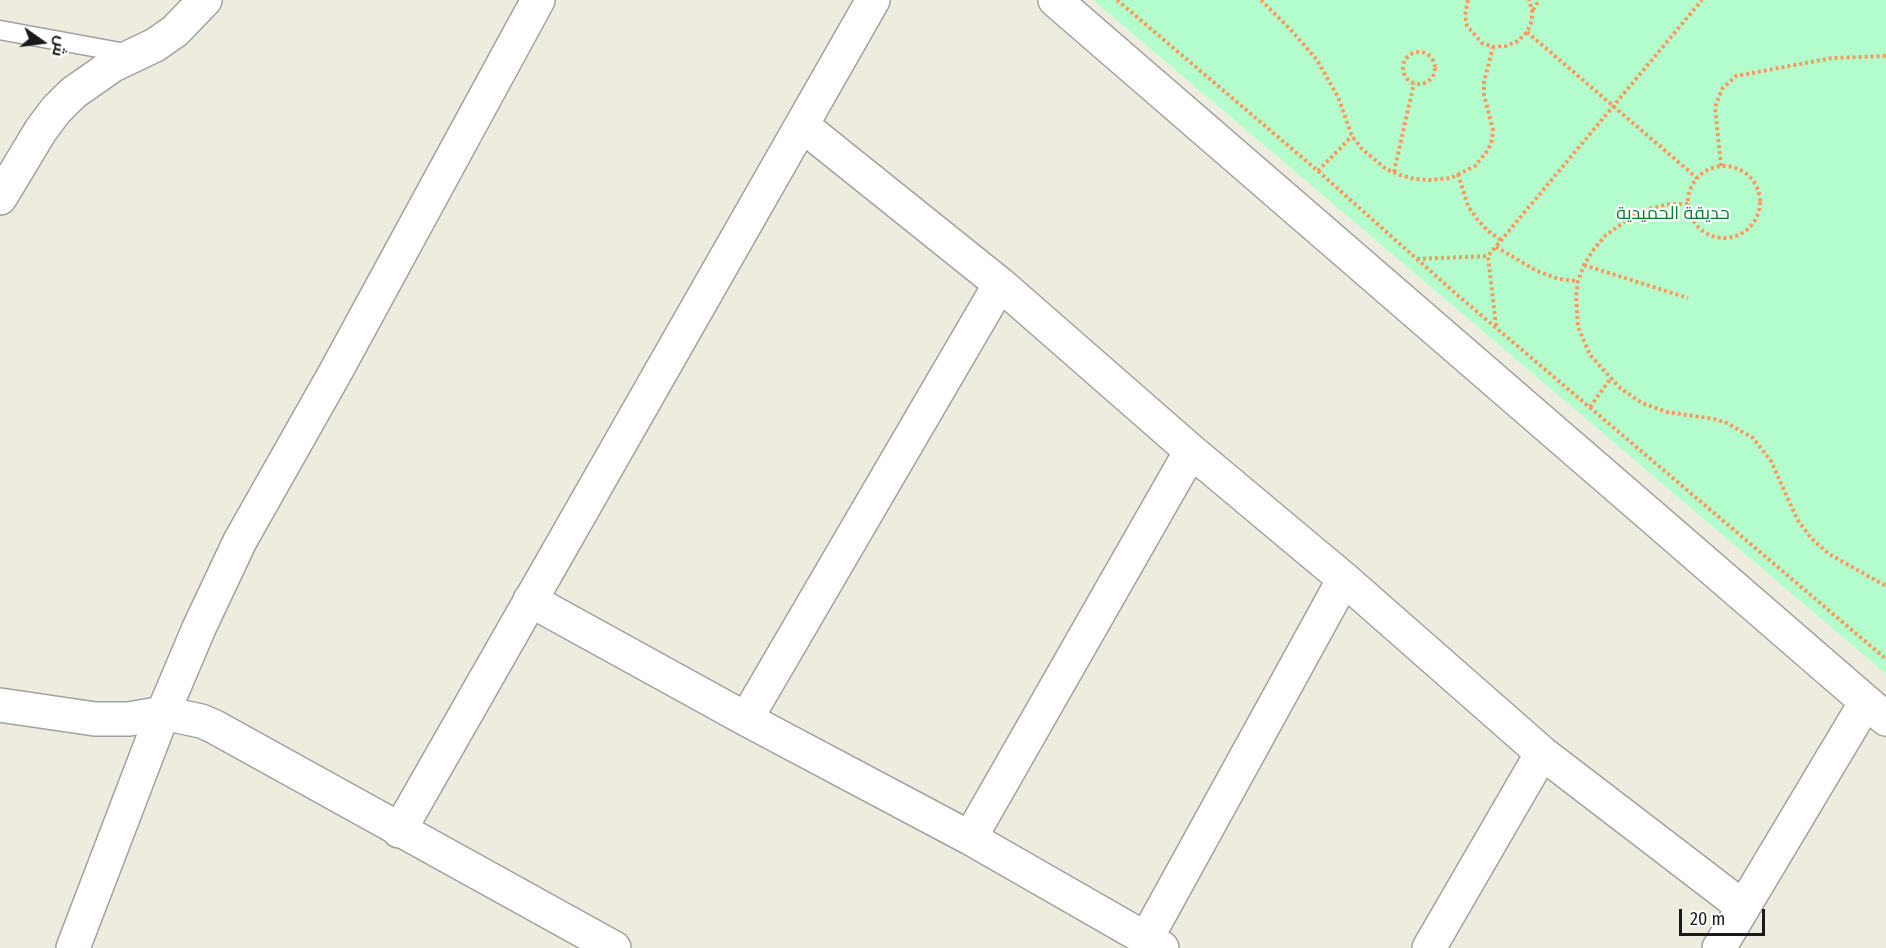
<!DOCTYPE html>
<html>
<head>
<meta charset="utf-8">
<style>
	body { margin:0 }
	#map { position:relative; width:1886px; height:948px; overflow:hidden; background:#eeecde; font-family:"Fira Sans Condensed",Cairo,sans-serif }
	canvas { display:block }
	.north { position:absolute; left:12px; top:12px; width:60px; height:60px; -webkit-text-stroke:4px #fff; paint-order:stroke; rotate:104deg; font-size:16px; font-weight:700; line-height:24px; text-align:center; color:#1a1a1a }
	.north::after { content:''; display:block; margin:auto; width:21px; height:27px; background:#1a1a1a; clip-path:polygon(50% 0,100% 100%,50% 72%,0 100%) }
	.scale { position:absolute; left:1679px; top:909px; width:86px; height:27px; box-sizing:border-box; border:3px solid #1a1a1a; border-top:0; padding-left:8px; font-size:18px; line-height:21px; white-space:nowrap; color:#1a1a1a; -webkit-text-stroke:4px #fff; paint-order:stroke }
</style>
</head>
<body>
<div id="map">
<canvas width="1886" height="948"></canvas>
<div class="north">ش</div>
<div class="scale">20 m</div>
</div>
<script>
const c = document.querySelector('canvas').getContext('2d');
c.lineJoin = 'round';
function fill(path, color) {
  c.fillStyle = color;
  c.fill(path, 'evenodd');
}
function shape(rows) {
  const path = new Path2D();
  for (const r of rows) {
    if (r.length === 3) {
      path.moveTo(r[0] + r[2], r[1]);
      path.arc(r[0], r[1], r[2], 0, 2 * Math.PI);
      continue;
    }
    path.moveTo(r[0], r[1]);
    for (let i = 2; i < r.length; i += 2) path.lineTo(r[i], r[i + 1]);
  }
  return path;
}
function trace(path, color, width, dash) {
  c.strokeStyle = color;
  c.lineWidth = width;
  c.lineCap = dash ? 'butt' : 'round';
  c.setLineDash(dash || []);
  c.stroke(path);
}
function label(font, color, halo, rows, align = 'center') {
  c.font = font + ' "Fira Sans Condensed",Cairo,sans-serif';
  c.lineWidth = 4.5;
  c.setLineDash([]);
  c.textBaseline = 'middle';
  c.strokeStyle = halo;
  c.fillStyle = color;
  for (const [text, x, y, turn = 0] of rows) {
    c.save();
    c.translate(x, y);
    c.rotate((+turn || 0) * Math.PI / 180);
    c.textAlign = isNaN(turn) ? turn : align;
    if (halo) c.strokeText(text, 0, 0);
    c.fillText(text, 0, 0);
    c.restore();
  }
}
const park = shape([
	[1093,0,1886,0,1886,674,1498,344]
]);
const path = shape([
	[1117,0,1318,171,1455,293,1886,659],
	[1261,0,1291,30,1317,60,1338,97,1352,136,1362,149,1386,169,1400,175,1415,179,1430,180,1451,178,1475,166,1488,150,1492,140,1493,130,1484,95,1484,82,1493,47],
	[1468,0,1465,15,1467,26,1482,43,1493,47,1506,46,1518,41,1527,32,1532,21,1532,10,1529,0],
	[1533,10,1539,0],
	[1527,32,1697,178],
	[1419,68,16],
	[1724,202,36],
	[1721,166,1715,107,1722,89,1736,76,1832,58,1886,56],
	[1318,171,1352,136],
	[1394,172,1414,83],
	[1458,174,1468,206,1477,219,1488,231,1501,240],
	[1688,204,1670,204,1652,208,1635,214,1606,235,1594,249,1584,265,1578,281,1576,296,1578,327,1590,355,1620,388,1642,403,1667,412,1714,419,1727,423,1753,438,1771,461,1797,519,1811,538,1829,554,1886,586],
	[1496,247,1537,271,1559,279,1578,281],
	[1417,259,1488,256],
	[1584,265,1688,298],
	[1496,326,1488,256,1702,0],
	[1590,407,1611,378]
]);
const lane = shape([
	[0,30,131,54]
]);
const street = shape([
	[1055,0,1886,719],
	[803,126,1000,284,1191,451,1344,579,1542,753,1743,907],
	[0,198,41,130,56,110,73,93,113,65,155,45,175,31,205,0],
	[530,600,746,719,970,838,1162,948],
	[0,705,95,719,129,719,163,713,201,721,213,726,614,948],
	[746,719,1000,284],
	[399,831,873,0],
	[970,838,1191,451],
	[1146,939,1344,579],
	[73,948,163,713,199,628,240,541,335,373,538,0],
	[1429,948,1542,753],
	[1719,948,1866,702]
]);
const parkNames = [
	["حديقة الحميدية",1673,214]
];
fill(park, '#b4fecd');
trace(lane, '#a1a1a1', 21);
trace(street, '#a1a1a1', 36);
trace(path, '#ff985e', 4, [3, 3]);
trace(lane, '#fff', 18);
trace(street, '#fff', 33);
label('18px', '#01802c', '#fff', parkNames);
</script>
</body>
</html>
